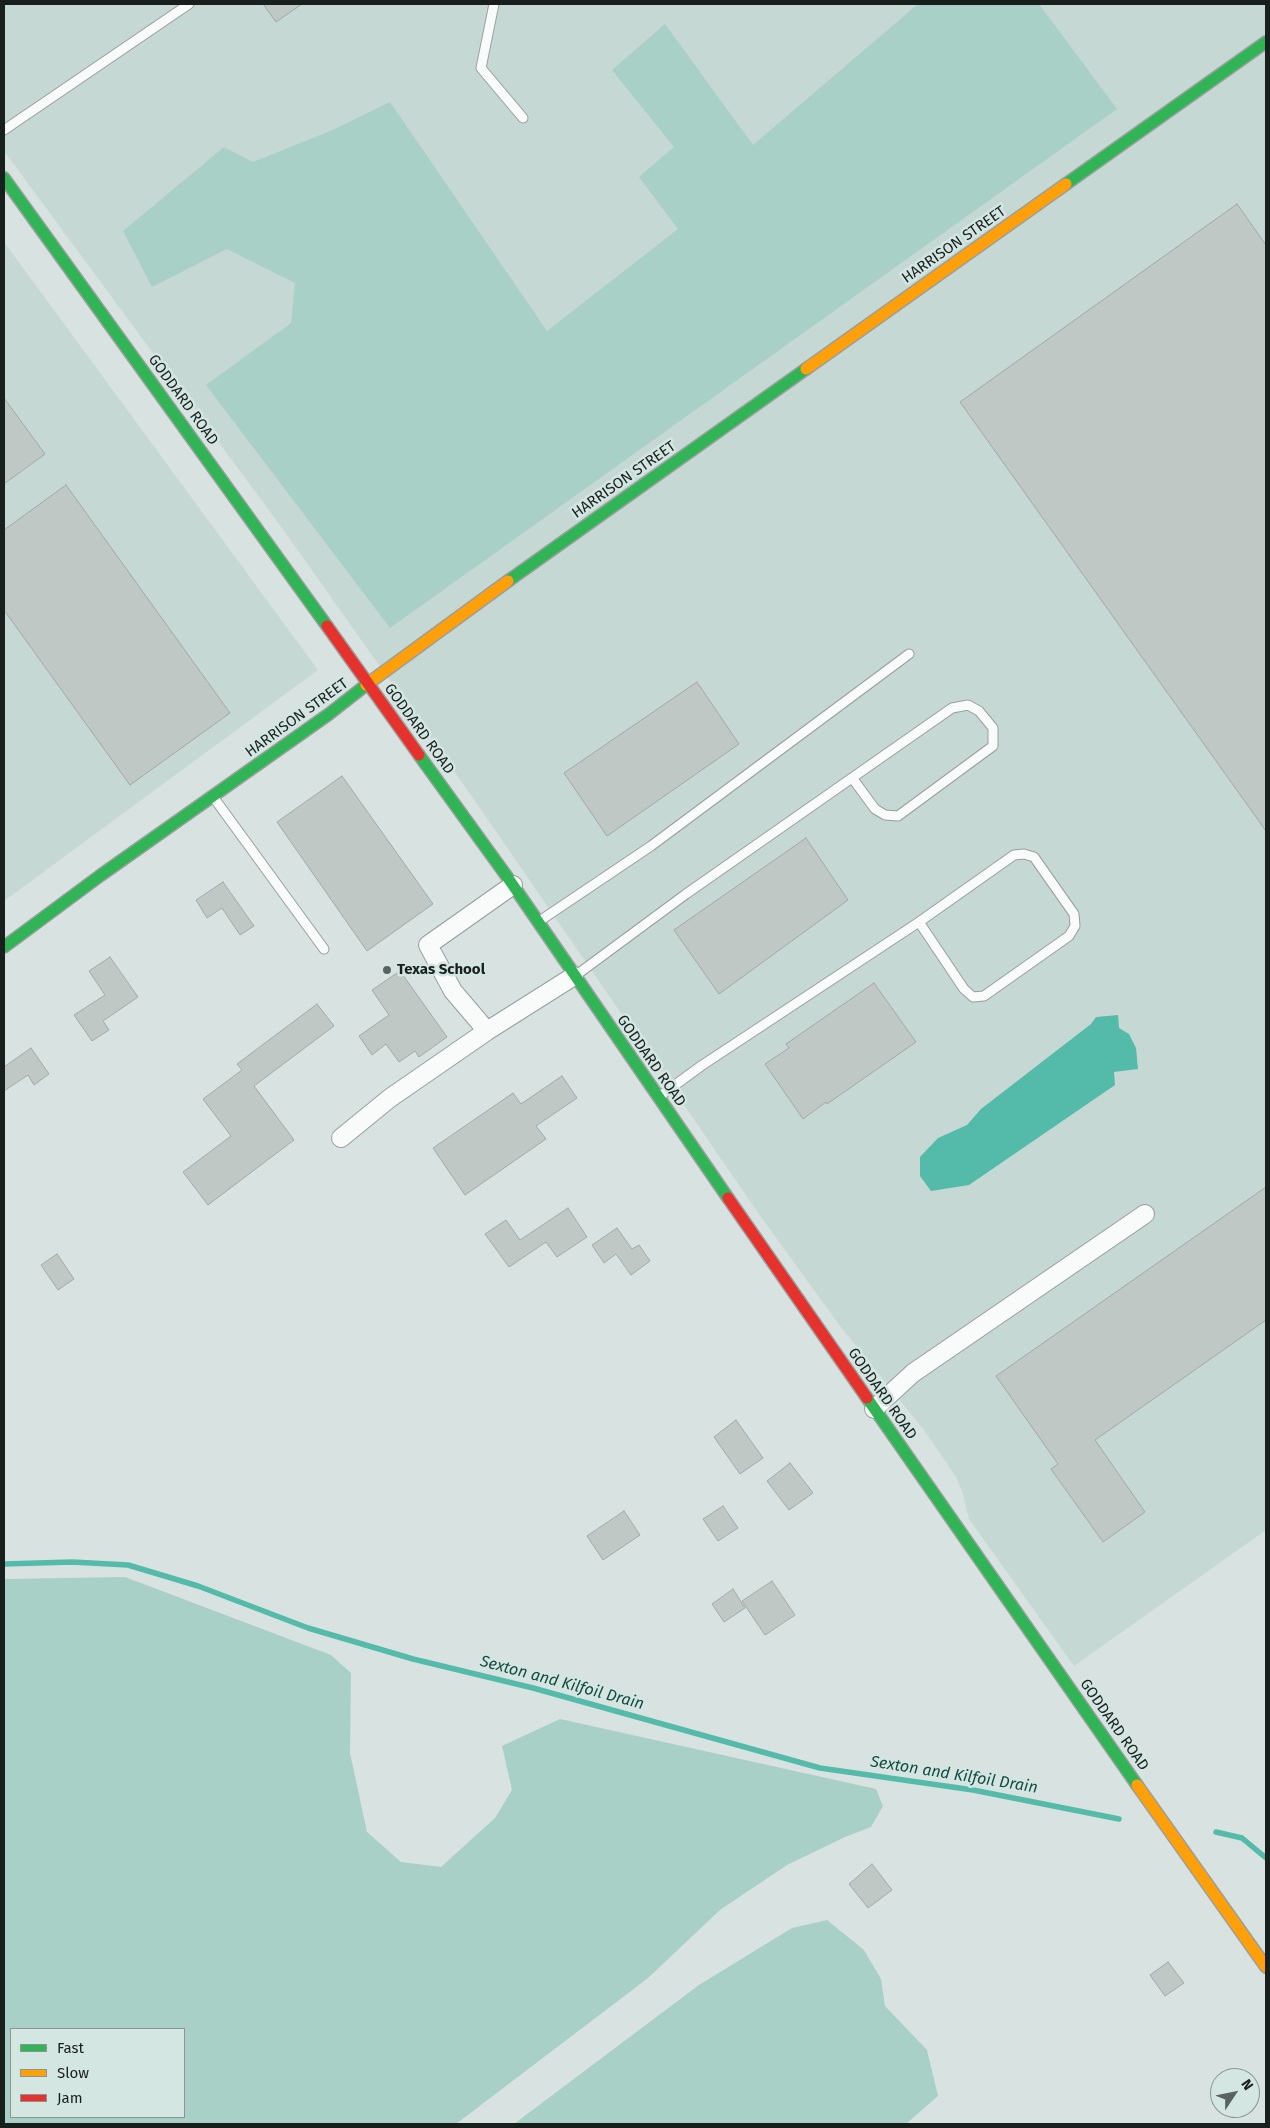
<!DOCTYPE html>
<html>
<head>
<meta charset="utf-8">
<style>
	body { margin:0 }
	#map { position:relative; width:1270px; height:2128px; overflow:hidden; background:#d8e2e0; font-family:"Fira Sans",sans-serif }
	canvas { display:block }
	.frame { position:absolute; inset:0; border:5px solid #181f1d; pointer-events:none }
	.legend { position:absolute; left:10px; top:2028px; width:175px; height:90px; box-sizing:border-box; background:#d4e6e2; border:1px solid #899693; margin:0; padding:6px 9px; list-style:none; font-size:15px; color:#181f1d }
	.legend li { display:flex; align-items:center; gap:10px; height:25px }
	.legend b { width:25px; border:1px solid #899693 }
	.north { position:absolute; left:1210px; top:2068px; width:50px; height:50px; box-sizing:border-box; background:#d4e6e2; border:1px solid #899693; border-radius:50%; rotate:56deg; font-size:14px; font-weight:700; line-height:20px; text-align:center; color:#181f1d }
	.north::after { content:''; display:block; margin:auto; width:18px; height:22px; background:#5b6361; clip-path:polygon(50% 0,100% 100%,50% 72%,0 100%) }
</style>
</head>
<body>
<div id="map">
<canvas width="1270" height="2128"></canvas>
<div class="frame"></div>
<ul class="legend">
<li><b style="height:6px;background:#30b455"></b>Fast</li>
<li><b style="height:6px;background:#ff9f0a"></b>Slow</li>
<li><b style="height:6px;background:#e5322d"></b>Jam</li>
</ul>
<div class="north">N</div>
</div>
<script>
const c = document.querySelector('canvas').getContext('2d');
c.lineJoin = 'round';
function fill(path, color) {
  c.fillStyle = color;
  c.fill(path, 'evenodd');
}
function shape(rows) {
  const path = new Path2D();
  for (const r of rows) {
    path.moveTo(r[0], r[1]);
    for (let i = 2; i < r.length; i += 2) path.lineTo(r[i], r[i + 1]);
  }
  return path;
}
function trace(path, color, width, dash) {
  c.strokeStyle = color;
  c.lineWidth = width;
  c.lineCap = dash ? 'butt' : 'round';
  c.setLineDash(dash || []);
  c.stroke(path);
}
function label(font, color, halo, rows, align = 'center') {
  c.font = font + ' "Fira Sans",sans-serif';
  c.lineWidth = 5;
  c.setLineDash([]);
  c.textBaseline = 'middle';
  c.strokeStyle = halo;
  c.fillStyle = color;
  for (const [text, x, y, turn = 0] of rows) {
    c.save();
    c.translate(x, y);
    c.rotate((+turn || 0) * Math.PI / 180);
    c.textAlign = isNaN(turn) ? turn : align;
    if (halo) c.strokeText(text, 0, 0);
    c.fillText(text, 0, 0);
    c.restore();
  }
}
const built = shape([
	[4,4,1266,4,1266,1530,1074,1666,969,1519,963,1494,956,1477,924,1430,840,1326,761,1217,473,798,282,528,4,151],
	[4,242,318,670,4,901]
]);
const green = shape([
	[918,4,1039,4,1117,109,390,628,206,385,291,323,295,283,227,249,152,287,123,231,224,147,253,162,335,129,390,102,547,331,678,229,639,177,674,147,612,70,665,24,753,145],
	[125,1577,331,1655,351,1673,350,1753,367,1832,401,1862,441,1867,495,1818,512,1790,502,1746,560,1719,876,1789,883,1806,871,1827,845,1837,787,1865,720,1910,648,1978,456,2124,4,2124,4,1579],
	[11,2029,184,2029,184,2117,11,2117],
	[827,1920,864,1950,881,1979,885,2006,927,2050,938,2096,906,2124,514,2124,699,1985,792,1928]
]);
const water = shape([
	[1118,1015,1119,1028,1129,1034,1136,1048,1138,1069,1114,1072,1115,1085,969,1185,931,1191,920,1176,920,1157,938,1138,967,1125,981,1109,1091,1024,1096,1017]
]);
const stream = shape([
	[4,1564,72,1562,128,1565,198,1586,308,1628,413,1659,533,1688,820,1768,973,1790,1119,1819],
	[1216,1832,1242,1838,1266,1858]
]);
const building = shape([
	[263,4,302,4,276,22,263,4],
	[1237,204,1266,245,1266,831,960,402,1237,204],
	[4,398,45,454,4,484,4,398],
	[66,485,230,713,130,785,4,610,4,530,66,485],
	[697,682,739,744,607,836,564,773,697,682],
	[342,776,433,904,367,951,277,822,342,776],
	[806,838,848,900,719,994,674,930,806,838],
	[223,882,254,926,240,935,222,908,207,918,196,900,223,882],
	[110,957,138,997,103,1021,109,1030,92,1041,74,1015,105,995,89,971,110,957],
	[400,971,447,1037,419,1057,415,1051,399,1062,386,1044,372,1055,359,1036,389,1015,372,990,400,971],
	[874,983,916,1042,827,1104,826,1102,803,1119,765,1064,789,1048,786,1044,874,983],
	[317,1004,334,1026,254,1086,294,1140,208,1205,183,1172,231,1136,203,1099,242,1070,237,1064,317,1004],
	[31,1048,49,1074,34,1085,28,1075,4,1091,4,1067,31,1048],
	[562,1076,577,1098,536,1126,546,1139,465,1195,433,1148,513,1093,521,1104,562,1076],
	[1266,1187,1266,1320,1095,1440,1145,1512,1103,1542,1051,1469,1058,1464,996,1376,1266,1187],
	[568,1208,587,1237,557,1257,546,1242,509,1267,485,1234,506,1220,520,1240,568,1208],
	[617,1228,632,1249,639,1245,650,1261,631,1275,616,1254,604,1263,592,1245,617,1228],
	[57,1254,74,1279,58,1290,41,1265,57,1254],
	[736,1420,763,1458,740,1474,714,1437,736,1420],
	[790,1463,813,1493,789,1510,767,1481,790,1463],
	[723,1506,738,1528,718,1541,703,1519,723,1506],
	[624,1511,640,1535,603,1560,587,1536,624,1511],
	[772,1581,795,1615,765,1635,742,1601,772,1581],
	[733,1589,745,1608,724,1622,712,1604,733,1589],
	[872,1864,892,1890,868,1908,849,1884,872,1864],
	[1168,1962,1184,1983,1165,1996,1150,1975,1168,1962]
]);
const lane = shape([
	[494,4,481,68,523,118],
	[4,130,189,4],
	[214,798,324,949],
	[538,922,651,846,909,654],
	[575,976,686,894,952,708,968,705,979,711,993,728,993,746,898,816,885,815,875,809,853,779],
	[660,1096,701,1066,919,922,1014,855,1024,854,1034,857,1074,914,1075,926,1069,936,984,996,973,997,964,989,919,922]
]);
const street = shape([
	[487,1031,453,991,428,945,513,885],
	[341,1138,390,1098,487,1031,574,976],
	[874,1409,913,1373,1145,1214]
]);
const fast = shape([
	[4,178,327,626],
	[1066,184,1266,42],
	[508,581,806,369],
	[419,755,508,878,728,1198],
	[4,947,101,875,329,714,366,685],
	[867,1398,1137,1785]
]);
const slow = shape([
	[806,369,1066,184],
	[366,685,508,581],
	[1137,1785,1266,1967]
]);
const jam = shape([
	[327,626,419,755],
	[728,1198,867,1398]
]);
const markers = [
	[387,970,5,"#5b6361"]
];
const streetNames = [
	["HARRISON STREET",954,245,-35],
	["GODDARD ROAD",183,400,54],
	["HARRISON STREET",624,480,-35],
	["HARRISON STREET",297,718,-36],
	["GODDARD ROAD",419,729,54],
	["GODDARD ROAD",651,1061,55],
	["GODDARD ROAD",882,1394,55],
	["GODDARD ROAD",1114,1725,55]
];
const poiNames = [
	["Texas School",397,970]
];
const waterNames = [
	["Sexton and Kilfoil Drain",562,1683,15],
	["Sexton and Kilfoil Drain",954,1775,9]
];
fill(built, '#c6d8d4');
fill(green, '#a8d0c7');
fill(water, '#54baa9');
trace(stream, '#54baa9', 5.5);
fill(building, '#c0c8c6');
trace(building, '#a2a9a7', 1);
trace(lane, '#989f9d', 11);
trace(street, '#989f9d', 20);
trace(fast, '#989f9d', 14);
trace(slow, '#989f9d', 14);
trace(jam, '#989f9d', 14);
trace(lane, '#f9fbfa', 9);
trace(street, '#f9fbfa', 18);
trace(fast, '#30b455', 11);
trace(slow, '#ff9f0a', 11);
trace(jam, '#e5322d', 11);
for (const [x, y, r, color] of markers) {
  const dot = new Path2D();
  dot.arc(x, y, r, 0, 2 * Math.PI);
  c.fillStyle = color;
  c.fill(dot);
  trace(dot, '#d4e6e2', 2);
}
label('15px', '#181f1d', '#d4e6e2', streetNames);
label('bold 15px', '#181f1d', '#d4e6e2', poiNames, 'left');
label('italic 16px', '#144a40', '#d4e6e2', waterNames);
</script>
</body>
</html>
